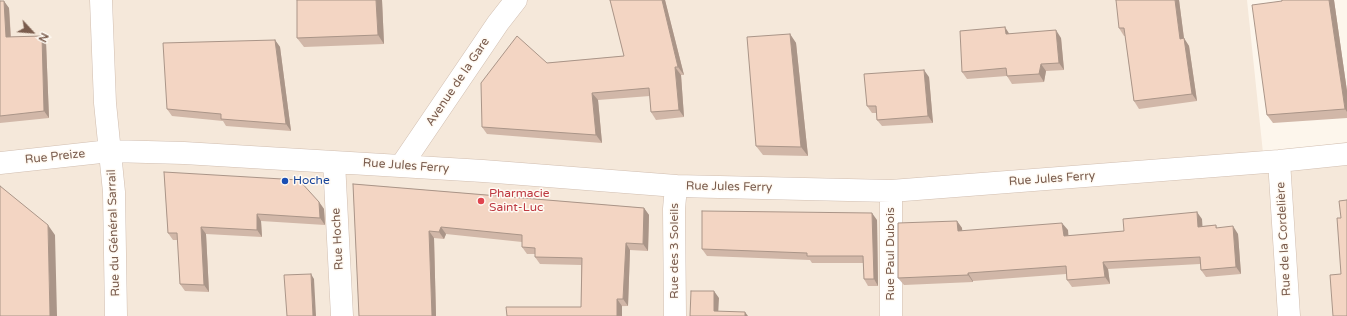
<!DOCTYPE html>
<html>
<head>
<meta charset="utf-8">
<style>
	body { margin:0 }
	#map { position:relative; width:1347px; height:316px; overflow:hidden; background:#fdf6ec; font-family:"Varela Round",sans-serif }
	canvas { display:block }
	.north { position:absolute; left:12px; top:12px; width:40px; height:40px; -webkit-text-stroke:3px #fffaf3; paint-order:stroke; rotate:116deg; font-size:11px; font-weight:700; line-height:16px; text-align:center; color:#7a5c4d }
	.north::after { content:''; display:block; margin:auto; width:14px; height:18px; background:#7a5c4d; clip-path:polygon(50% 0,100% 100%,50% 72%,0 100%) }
</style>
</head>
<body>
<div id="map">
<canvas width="1347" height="316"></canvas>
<div class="north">N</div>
</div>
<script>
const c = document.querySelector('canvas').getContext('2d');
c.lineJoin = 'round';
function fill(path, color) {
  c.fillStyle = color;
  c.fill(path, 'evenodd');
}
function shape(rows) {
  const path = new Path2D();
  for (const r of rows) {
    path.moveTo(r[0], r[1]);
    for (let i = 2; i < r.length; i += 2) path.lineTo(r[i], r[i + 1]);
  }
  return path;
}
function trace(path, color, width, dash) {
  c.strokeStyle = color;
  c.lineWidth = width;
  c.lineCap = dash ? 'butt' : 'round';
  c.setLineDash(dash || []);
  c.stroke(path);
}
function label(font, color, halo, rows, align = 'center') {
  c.font = font + ' "Varela Round",sans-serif';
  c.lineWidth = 3;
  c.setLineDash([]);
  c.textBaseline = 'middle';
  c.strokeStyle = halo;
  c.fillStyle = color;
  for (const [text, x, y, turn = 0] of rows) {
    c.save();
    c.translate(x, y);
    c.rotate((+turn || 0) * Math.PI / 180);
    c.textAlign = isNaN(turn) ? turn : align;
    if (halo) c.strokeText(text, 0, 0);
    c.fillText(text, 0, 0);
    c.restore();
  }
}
const residential = shape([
	[0,0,1247,0,1263,153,1347,142,1347,316,0,316]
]);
const minor = shape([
	[101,0,105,103,114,192,116,316],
	[1279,161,1289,316],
	[334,162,342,316],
	[0,163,110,151,184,153,483,171,676,186,891,191,1279,161,1347,154],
	[401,166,498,23,516,0],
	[891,191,891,316],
	[675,316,674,209,676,186]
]);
const wall = shape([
	[382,0,384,44,304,47,297,38],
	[610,0,665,0,684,75,681,75,684,117,656,120,651,112,650,96,598,100,602,143,487,134,482,127,547,63,624,56],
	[1179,0,1184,39,1189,46,1197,101,1139,109,1134,101,1125,36,1124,36,1119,28],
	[1282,0,1334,0,1347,91,1347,118,1273,123,1267,115],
	[0,1,9,8,11,37,42,36,46,42,49,118,0,123],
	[790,34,796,43,808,156,763,155,756,146],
	[1010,34,1061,38,1064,70,1046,71,1044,82,1012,84,1007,76,967,79,962,72],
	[275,40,280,47,291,131,226,126,223,121,172,116,167,109],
	[929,77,933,123,882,126,877,120,876,113,872,113,867,106],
	[164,172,319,202,324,209,325,225,261,221,262,237,206,234,209,292,185,291,180,284,178,240,173,240,168,233],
	[353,184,644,208,649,215,648,251,630,250,628,306,581,307,581,265,540,264,535,257,535,254,527,254,522,247,522,242,446,234,444,239,434,238,436,316,359,316],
	[1202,219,1202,226,1216,225,1217,228,1238,234,1241,274,1206,277,1201,270,1200,264,1108,269,1110,284,1072,287,1067,280,1066,274,973,281,973,282,904,285,898,278,957,221,962,228,962,231,1068,230,1068,236,1124,231],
	[877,220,878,286,868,286,864,279,863,263,812,263,810,260,707,256,702,249]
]);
const shadedWall = shape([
	[376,0,382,0,384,44,378,35],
	[662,0,665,0,684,75,678,67],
	[1175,0,1179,0,1185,46,1180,39],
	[1329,0,1334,0,1347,91,1347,112,1345,109],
	[4,1,9,8,11,44,6,37],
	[1005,27,1010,35,1006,34],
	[1056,30,1061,38,1064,70,1059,63],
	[790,34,796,43,808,156,801,147],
	[42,36,46,42,49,118,44,111],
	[1184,38,1189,46,1197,101,1192,94],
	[275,40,280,47,291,131,286,124],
	[1041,64,1046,71,1044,82,1039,74],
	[675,67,681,75,684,117,679,110],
	[924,70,929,77,933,123,928,116],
	[592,93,598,100,602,143,596,135],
	[319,202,324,209,325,225,320,218],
	[644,208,649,215,648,251,643,244],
	[1197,212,1202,219,1203,234,1198,227],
	[872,213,877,220,878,286,874,279],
	[257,214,261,221,262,237,257,230],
	[957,221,962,228,963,238,958,231],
	[1062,223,1068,230,1069,243,1064,236],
	[48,225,55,235,57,316,50,316],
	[1233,226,1238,234,1241,274,1236,267],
	[201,227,206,234,209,292,204,285],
	[441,227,446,234,444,239,439,232],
	[429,231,434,238,436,316,432,316],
	[626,243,630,250,628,306,623,299],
	[1103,262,1108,269,1110,284,1105,277],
	[968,273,973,281,973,282,968,275],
	[311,274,314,279,316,316,313,316],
	[714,291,719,298,718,316,714,311],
	[617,299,622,306,622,316,617,316],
	[745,312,748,316,745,316]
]);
const building = shape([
	[297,0,376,0,378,35,297,38,297,0],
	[610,0,662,0,678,67,675,67,679,110,651,112,649,88,592,93,596,135,482,127,481,83,517,36,547,63,624,56,610,0],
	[1116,0,1175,0,1180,39,1184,38,1192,94,1134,101,1124,28,1119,28,1116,0],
	[1282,0,1329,0,1345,109,1267,115,1252,5,1282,1,1282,0],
	[0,1,4,1,6,37,42,36,44,111,0,116,0,1],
	[1005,27,1006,34,1056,30,1059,63,1041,64,1039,74,1007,76,1006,68,962,72,960,31,1005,27],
	[790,34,801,147,756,146,747,37,790,34],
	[275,40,286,124,221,119,221,114,167,109,163,43,275,40],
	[924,70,928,116,877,120,876,106,867,106,864,74,924,70],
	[164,172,299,180,319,202,320,218,257,214,257,230,201,227,204,285,180,284,177,233,168,233,164,172],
	[353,184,644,208,643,244,626,243,623,299,617,299,617,316,507,316,506,307,581,307,582,258,535,257,535,248,522,247,522,235,441,227,439,232,429,231,432,316,359,316,353,184],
	[0,186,48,225,50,316,0,316,0,186],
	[1347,200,1347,316,1333,316,1330,275,1341,274,1337,218,1341,218,1339,201,1347,200],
	[702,211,872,213,874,279,864,279,863,256,807,256,807,253,702,249,702,211],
	[1197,212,1198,227,1216,225,1216,228,1233,226,1236,267,1201,270,1200,257,1103,262,1105,277,1067,280,1066,266,968,273,968,275,898,278,898,223,957,221,958,231,1062,223,1064,236,1124,231,1123,219,1197,212],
	[311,274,313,316,287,316,284,275,311,274],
	[691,291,714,291,714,311,745,312,745,316,690,316,691,291]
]);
const markers = [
	[285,181,4,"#1a4fb4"],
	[481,201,4,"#e0444e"]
];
const streetNames = [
	["Avenue de la Gare",458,82,-56],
	["Rue Preize",55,157,-6],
	["Rue Jules Ferry",406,166,4],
	["Rue Jules Ferry",1052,179,-4],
	["Rue Jules Ferry",729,187,1],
	["Rue du Général Sarrail",114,233,-92],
	["Rue Hoche",338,239,-93],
	["Rue de la Cordelière",1284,239,-93],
	["Rue des 3 Soleils",675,251,-90],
	["Rue Paul Dubois",891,254,-90]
];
const transitNames = [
	["Hoche",293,181]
];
const healthNames = [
	["Pharmacie",489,194],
	["Saint-Luc",489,208]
];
fill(residential, '#f5e8da');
trace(minor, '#d1beb0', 23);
trace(minor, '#fff', 22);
fill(wall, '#d1b7a8');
fill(shadedWall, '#aa9588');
fill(building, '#f3d5c3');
trace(building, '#aa9588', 1);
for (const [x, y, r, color] of markers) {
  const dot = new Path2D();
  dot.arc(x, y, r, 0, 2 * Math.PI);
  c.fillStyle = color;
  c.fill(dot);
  trace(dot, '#fffaf3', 1.5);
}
label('12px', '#7a5c4d', '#fffaf3', streetNames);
label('12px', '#164399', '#fffaf3', transitNames, 'left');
label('12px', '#be3a42', '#fffaf3', healthNames, 'left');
</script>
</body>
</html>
